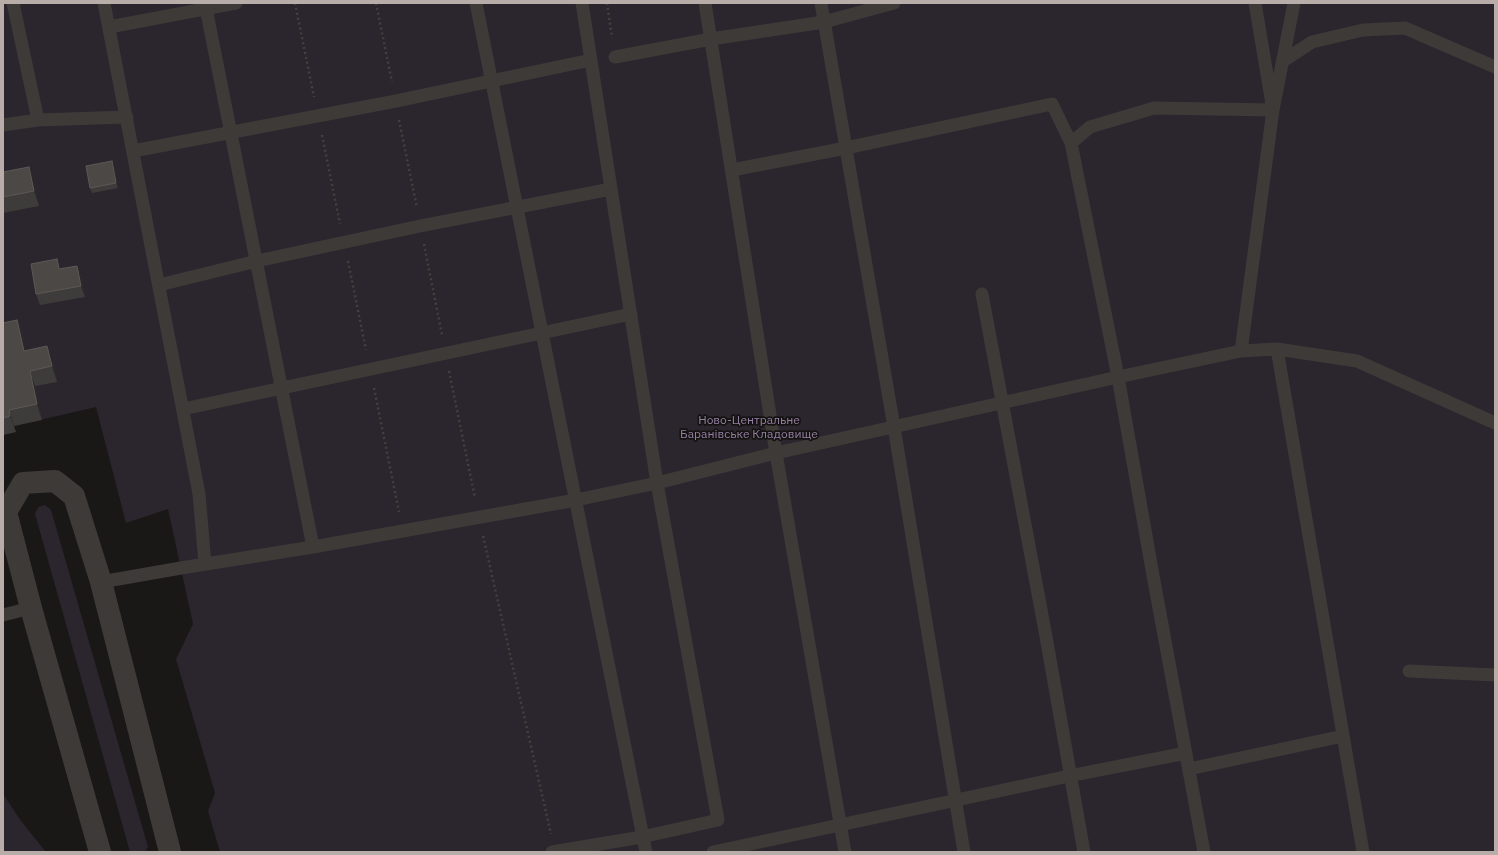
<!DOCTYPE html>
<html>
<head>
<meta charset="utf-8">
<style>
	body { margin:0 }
	#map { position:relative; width:1498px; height:855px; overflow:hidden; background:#191817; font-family:"IBM Plex Sans",sans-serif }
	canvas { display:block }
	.frame { position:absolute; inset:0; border:4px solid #b8ada9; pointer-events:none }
</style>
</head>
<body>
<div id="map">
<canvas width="1498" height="855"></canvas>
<div class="frame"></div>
</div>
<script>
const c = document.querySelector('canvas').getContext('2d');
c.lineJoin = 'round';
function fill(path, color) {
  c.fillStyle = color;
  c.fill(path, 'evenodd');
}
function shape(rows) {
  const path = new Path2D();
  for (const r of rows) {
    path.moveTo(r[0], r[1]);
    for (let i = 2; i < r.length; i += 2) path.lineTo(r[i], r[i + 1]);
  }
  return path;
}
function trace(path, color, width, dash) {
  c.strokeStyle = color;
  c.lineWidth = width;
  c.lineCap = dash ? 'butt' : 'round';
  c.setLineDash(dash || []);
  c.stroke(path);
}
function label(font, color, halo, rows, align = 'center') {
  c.font = font + ' "IBM Plex Sans",sans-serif';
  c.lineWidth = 3.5;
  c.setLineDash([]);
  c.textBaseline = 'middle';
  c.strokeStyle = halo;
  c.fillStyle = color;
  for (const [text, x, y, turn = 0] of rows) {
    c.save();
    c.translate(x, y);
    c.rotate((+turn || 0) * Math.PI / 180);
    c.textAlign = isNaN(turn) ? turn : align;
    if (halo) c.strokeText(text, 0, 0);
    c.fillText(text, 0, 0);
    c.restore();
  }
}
const green = shape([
	[3,3,1495,3,1495,852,220,852,208,811,215,793,176,659,193,624,168,509,126,523,96,407,14,426,16,432,3,435],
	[45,505,51,510,148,847,145,852,130,852,35,514,38,507],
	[3,794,21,821,46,852,3,852]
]);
const path = shape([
	[295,3,314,97],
	[376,3,392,82],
	[607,3,612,38],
	[399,120,417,208],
	[322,135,340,224],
	[424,244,442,335],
	[348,261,366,350],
	[449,371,475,498],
	[374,388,399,512],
	[483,536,551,834]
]);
const lane = shape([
	[13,3,38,120],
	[104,3,199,494,205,564],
	[205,3,313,547],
	[476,3,646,852],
	[705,3,776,453,845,852],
	[821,3,894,427,964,852],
	[109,27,236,3],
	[615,57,711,39,824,22,894,3],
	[1283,61,1312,42,1363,30,1405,28,1495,67],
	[3,125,38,120,127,117],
	[133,151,396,101,591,60],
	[732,170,846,148,1052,104,1071,143],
	[159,285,257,261,420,226,611,189],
	[982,294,1045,631,1084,852],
	[1277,349,1363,852],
	[1241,351,1273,110,1294,3],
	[183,409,631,314],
	[101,582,181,568,313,547,576,500,657,483,776,453,1118,377,1241,351,1277,349,1357,361,1495,423],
	[3,615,31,608],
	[1409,671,1495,675],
	[1189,769,1343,736],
	[552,852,642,837,718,820,657,483,582,3],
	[713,852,1069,776,1186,753],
	[1204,852,1154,581,1118,377,1071,143,1090,127,1154,108,1273,110,1255,3]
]);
const street = shape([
	[100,852,31,608,6,512,23,483,55,481,74,496,101,582,170,852]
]);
const wall = shape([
	[114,166,118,188,92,193,90,188],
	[3,172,34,182,39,206,3,213],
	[57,259,60,269,77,266,81,276,85,297,40,305,36,294],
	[17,320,23,336,26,351,53,362,57,382,35,386,42,420,14,426,16,432,3,435,3,323]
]);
const shadedWall = shape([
	[112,161,114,166,118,188,116,183],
	[29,167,34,182,39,206,34,191],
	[57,259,61,270,59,269],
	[77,266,81,276,85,297,81,286],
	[17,320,23,336,30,367,24,351],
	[47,346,53,362,57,382,52,366],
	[30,371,35,386,42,420,37,404],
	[9,410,14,426,16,432,10,416]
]);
const building = shape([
	[112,161,116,183,90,188,86,166,112,161],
	[29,167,34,191,3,197,3,172,29,167],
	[57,259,59,269,77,266,81,286,36,294,31,264,57,259],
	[17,320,24,351,47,346,52,366,30,371,37,404,9,410,10,416,3,418,3,323,17,320]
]);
const parkNames = [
	["Ново-Центральне",749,421],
	["Баранівське Кладовище",749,435]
];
fill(green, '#2b252e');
trace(path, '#45403e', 2.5, [2, 3]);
trace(lane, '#3e3a38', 13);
trace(street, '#3e3a38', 22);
fill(wall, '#3e3c3a');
fill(shadedWall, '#2a2827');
fill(building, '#4b4846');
trace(building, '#5c5856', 1);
label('12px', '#9680a3', '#141312', parkNames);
</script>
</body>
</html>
